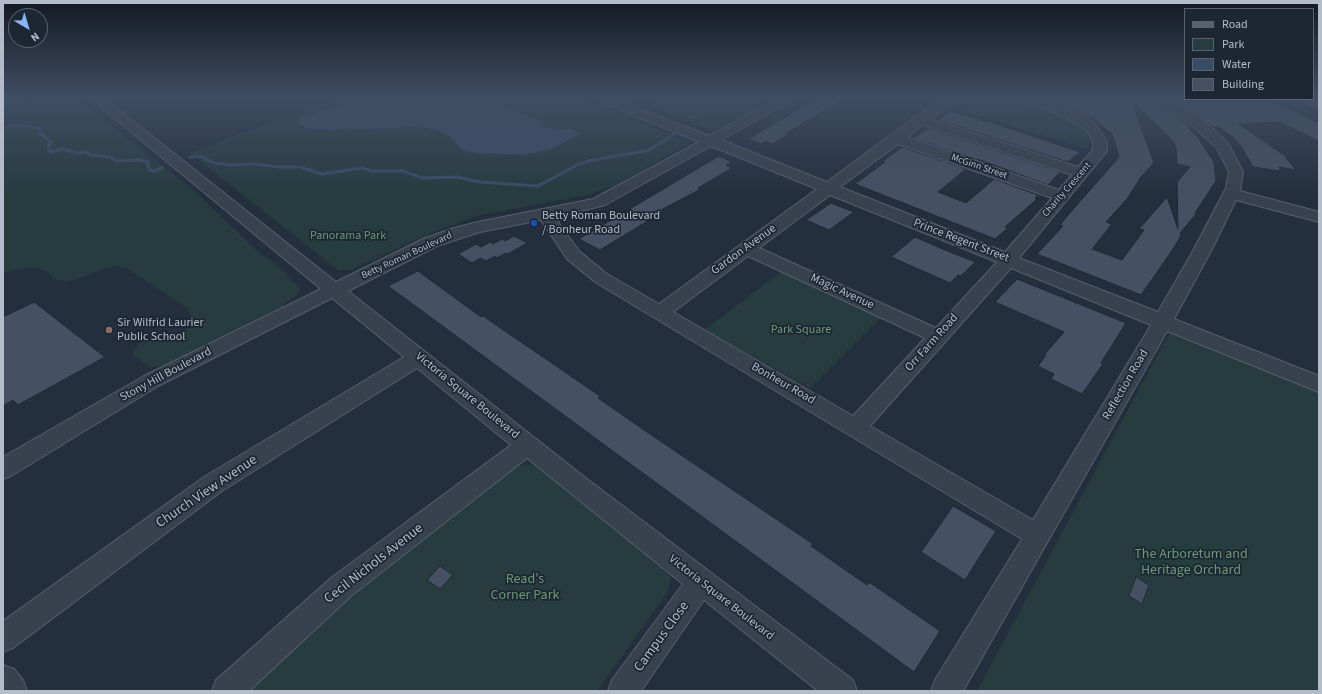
<!DOCTYPE html>
<html>
<head>
<meta charset="utf-8">
<style>
	body { margin:0 }
	#map { position:relative; width:1322px; height:694px; overflow:hidden; background:#242f3e; font-family:"Source Sans 3",sans-serif }
	canvas { display:block }
	.frame { position:absolute; inset:0; border:4px solid #b4bcc9; pointer-events:none }
	.legend { position:absolute; left:1184px; top:8px; width:130px; height:92px; box-sizing:border-box; background:#1d2633; border:1px solid #59626f; margin:0; padding:5px 7px; list-style:none; font-size:12px; color:#b4bcc9 }
	.legend li { display:flex; align-items:center; gap:8px; height:20px }
	.legend b { width:20px; border:1px solid #59626f }
	.north { position:absolute; left:8px; top:8px; width:40px; height:40px; box-sizing:border-box; background:#1d2633; border:1px solid #59626f; border-radius:50%; rotate:142deg; font-size:11px; font-weight:700; line-height:16px; text-align:center; color:#b4bcc9 }
	.north::after { content:''; display:block; margin:auto; width:14px; height:18px; background:#8ab4f8; clip-path:polygon(50% 0,100% 100%,50% 72%,0 100%) }
</style>
</head>
<body>
<div id="map">
<canvas width="1322" height="694"></canvas>
<div class="frame"></div>
<ul class="legend">
<li><b style="height:5px;background:#56606e"></b>Road</li>
<li><b style="height:11px;background:#263c3f"></b>Park</li>
<li><b style="height:11px;background:#394c67"></b>Water</li>
<li><b style="height:11px;background:#455162"></b>Building</li>
</ul>
<div class="north">N</div>
</div>
<script>
const c = document.querySelector('canvas').getContext('2d');
c.lineJoin = 'round';
function fill(path, color) {
  c.fillStyle = color;
  c.fill(path, 'evenodd');
}
function shape(rows) {
  const path = new Path2D();
  for (const r of rows) {
    path.moveTo(r[0], r[1]);
    for (let i = 2; i < r.length; i += 2) path.lineTo(r[i], r[i + 1]);
  }
  return path;
}
function trace(path, color, width, dash) {
  c.strokeStyle = color;
  c.lineWidth = width;
  c.lineCap = dash ? 'butt' : 'round';
  c.setLineDash(dash || []);
  c.stroke(path);
}
function label(font, color, halo, rows, align = 'center') {
  c.font = font + ' "Source Sans 3",sans-serif';
  c.lineWidth = 3.5;
  c.setLineDash([]);
  c.textBaseline = 'middle';
  c.strokeStyle = halo;
  c.fillStyle = color;
  for (const [text, x, y, turn = 0] of rows) {
    c.save();
    c.translate(x, y);
    c.rotate((+turn || 0) * Math.PI / 180);
    c.textAlign = isNaN(turn) ? turn : align;
    if (halo) c.strokeText(text, 0, 0);
    c.fillText(text, 0, 0);
    c.restore();
  }
}
const green = shape([
	[34,98,77,98,198,194,253,247,289,275,286,276,301,289,297,295,282,306,164,365,153,367,149,366,132,355,138,344,155,336,169,334,174,336,192,327,191,315,188,308,126,268,117,266,106,268,80,278,66,281,53,279,48,272,37,268,21,269,3,273,3,108],
	[338,98,583,98,690,143,619,183,589,195,479,215,428,234,351,270,338,270,190,153,252,129,254,129],
	[665,98,772,98,712,131,648,106],
	[984,99,997,99,1026,103,1055,112,1068,118,1082,129,1087,136,1089,142,1088,149,951,107,963,102],
	[783,270,881,317,810,388,705,330],
	[1171,330,1319,391,1319,691,977,691],
	[526,464,536,466,665,567,671,577,668,592,597,691,248,691,356,588,515,467]
]);
const water = shape([
	[366,98,424,99,433,98,485,98,517,112,545,122,542,128,575,129,573,132,582,133,552,149,525,155,474,153,462,150,451,137,439,130,421,127,327,130,306,128,298,123,301,117]
]);
const stream = shape([
	[694,117,730,98],
	[3,128,15,125,40,128,40,133,51,142,48,147,50,152,64,149,77,153,86,152,91,155,112,157,112,159,118,161,139,160,148,162,149,170,154,171,162,168],
	[190,157,200,156,214,163,231,165,255,164,280,167,300,167,322,174,362,168,372,171,403,171,422,178,457,177,480,182,538,186,577,165,589,161,649,150,674,134]
]);
const building = shape([
	[818,98,845,98,787,133,789,134,773,144,766,141,761,144,748,139,818,98],
	[1048,98,1147,98,1149,102,1164,109,1192,128,1188,128,1197,136,1214,162,1216,181,1195,213,1197,213,1180,233,1181,236,1169,255,1141,295,1037,254,1063,226,1060,225,1068,215,1119,157,1112,134,1094,119,1048,98],
	[1131,99,1173,141,1176,148,1177,164,1190,167,1177,182,1178,229,1167,197,1139,229,1144,230,1122,260,1092,249,1112,224,1106,222,1127,199,1141,177,1154,163,1131,99],
	[1168,98,1267,99,1319,123,1319,141,1279,122,1239,124,1284,155,1296,170,1279,167,1281,171,1253,167,1241,146,1235,139,1219,127,1213,127,1176,101,1168,98],
	[950,111,993,123,1080,152,1068,162,938,120,950,111],
	[928,128,1060,172,1048,185,978,159,977,160,913,138,928,128],
	[902,147,966,169,938,192,966,203,994,179,1038,195,1035,198,1037,199,1005,227,1008,228,995,239,855,184,885,162,883,161,902,147],
	[719,156,732,162,726,165,732,168,698,188,701,189,661,210,664,211,600,250,579,239,719,156],
	[831,203,854,212,829,230,806,220,831,203],
	[514,236,527,243,508,254,506,253,497,258,495,256,486,261,481,258,472,263,458,254,476,244,481,247,490,242,493,244,502,239,505,241,514,236],
	[915,237,945,250,975,262,961,276,958,275,950,283,891,257,915,237],
	[418,271,481,317,483,316,600,396,598,398,644,430,813,544,811,546,867,585,869,582,940,631,914,672,388,286,418,271],
	[1017,279,1126,323,1101,363,1103,364,1082,394,1051,379,1054,374,1038,366,1046,355,1045,354,1064,332,995,302,1017,279],
	[34,302,105,357,18,405,13,400,3,406,3,317,34,302],
	[953,506,996,531,965,580,921,552,953,506],
	[440,566,453,575,440,589,427,580,440,566],
	[1136,577,1149,585,1142,604,1129,596,1136,577]
]);
const minor = shape([
	[3,98,23,98,21,101,3,106,3,98],
	[90,98,104,98,336,282,425,238,454,228,478,222,593,199,699,142,598,101,596,98,613,98,709,136,778,98,793,98,791,101,721,140,827,182,915,117,937,102,948,98,972,98,970,101,957,103,947,108,931,119,1078,167,1093,150,1093,142,1087,131,1073,121,1056,113,1039,106,1007,101,1005,98,1042,99,1083,115,1097,126,1107,142,1107,151,1019,258,1158,312,1193,251,1226,188,1229,172,1217,148,1195,128,1165,108,1150,101,1148,98,1164,98,1175,102,1205,122,1228,143,1243,172,1240,191,1319,212,1319,222,1236,200,1211,251,1174,319,1319,376,1319,392,1167,331,963,691,931,691,935,680,1022,539,595,282,567,259,541,220,480,232,437,246,348,291,587,479,853,680,857,691,818,691,704,600,641,691,608,691,612,680,683,584,527,458,351,596,249,691,212,691,216,680,331,578,511,445,417,368,222,491,13,648,3,652,3,621,204,477,404,357,332,298,158,386,11,476,3,479,3,457,144,376,321,289,90,98],
	[923,125,1072,175,1059,190,907,137,923,125],
	[898,144,1052,198,1005,252,840,187,898,144],
	[711,146,817,189,659,304,607,274,579,251,560,225,556,217,605,205,711,146],
	[830,195,997,262,936,328,759,248,830,195],
	[748,256,925,338,853,416,673,312,748,256],
	[1011,268,1151,325,1033,520,870,426,1011,268],
	[3,665,14,669,23,680,27,691,3,691,3,665]
]);
const major = shape([
	[1313,98,1319,99,1319,108,1304,102,1302,99,1313,98]
]);
const markers = [
	[534,223,4,"#1a4fb4"],
	[109,330,4,"#8d6e63"]
];
const farStreetnames = [
	["McGinn Street",979,167,19],
	["Charity Crescent",1067,190,-49],
	["Betty Roman Boulevard",407,256,-25]
];
const poiNames = [
	["Betty Roman Boulevard",542,216],
	["/ Bonheur Road",542,230],
	["Sir Wilfrid Laurier",117,323],
	["Public School",117,337]
];
const parkNames = [
	["Panorama Park",348,236],
	["Park Square",801,330]
];
const streetNames = [
	["Prince Regent Street",961,241,21],
	["Gardon Avenue",744,250,-36],
	["Magic Avenue",842,292,25],
	["Orr Farm Road",932,343,-48],
	["Stony Hill Boulevard",166,375,-28],
	["Bonheur Road",783,384,30],
	["Reflection Road",1126,385,-60],
	["Victoria Square Boulevard",467,396,39],
	["Victoria Square Boulevard",721,598,38]
];
const nearStreetnames = [
	["Church View Avenue",207,492,-34],
	["Cecil Nichols Avenue",374,564,-38],
	["Campus Close",662,637,-54]
];
const nearParknames = [
	["The Arboretum and",1191,555],
	["Heritage Orchard",1191,571],
	["Read's",525,580],
	["Corner Park",525,596]
];
fill(green, '#263c3f');
fill(water, '#394c67');
trace(stream, '#394c67', 3);
fill(building, '#455162');
trace(building, '#1f2835', 1);
trace(minor, '#565f6c', 2);
trace(major, '#414a57', 2);
fill(minor, '#38414e');
fill(major, '#56606e');
const sky = c.createLinearGradient(0, 0, 0, 195);
sky.addColorStop(0, '#141a22');
sky.addColorStop(0.5, '#3f4d63');
sky.addColorStop(1, '#3f4d6300');
c.fillStyle = sky;
c.fillRect(0, 0, 1322, 195);
for (const [x, y, r, color] of markers) {
  const dot = new Path2D();
  dot.arc(x, y, r, 0, 2 * Math.PI);
  c.fillStyle = color;
  c.fill(dot);
  trace(dot, '#1d2633', 1.5);
}
label('10px', '#b4bcc9', '#1d2633', farStreetnames);
label('12px', '#b4bcc9', '#1d2633', poiNames, 'left');
label('12px', '#6b9a76', '#1d2633', parkNames);
label('12px', '#b4bcc9', '#1d2633', streetNames);
label('14px', '#b4bcc9', '#1d2633', nearStreetnames);
label('14px', '#6b9a76', '#1d2633', nearParknames);
</script>
</body>
</html>
